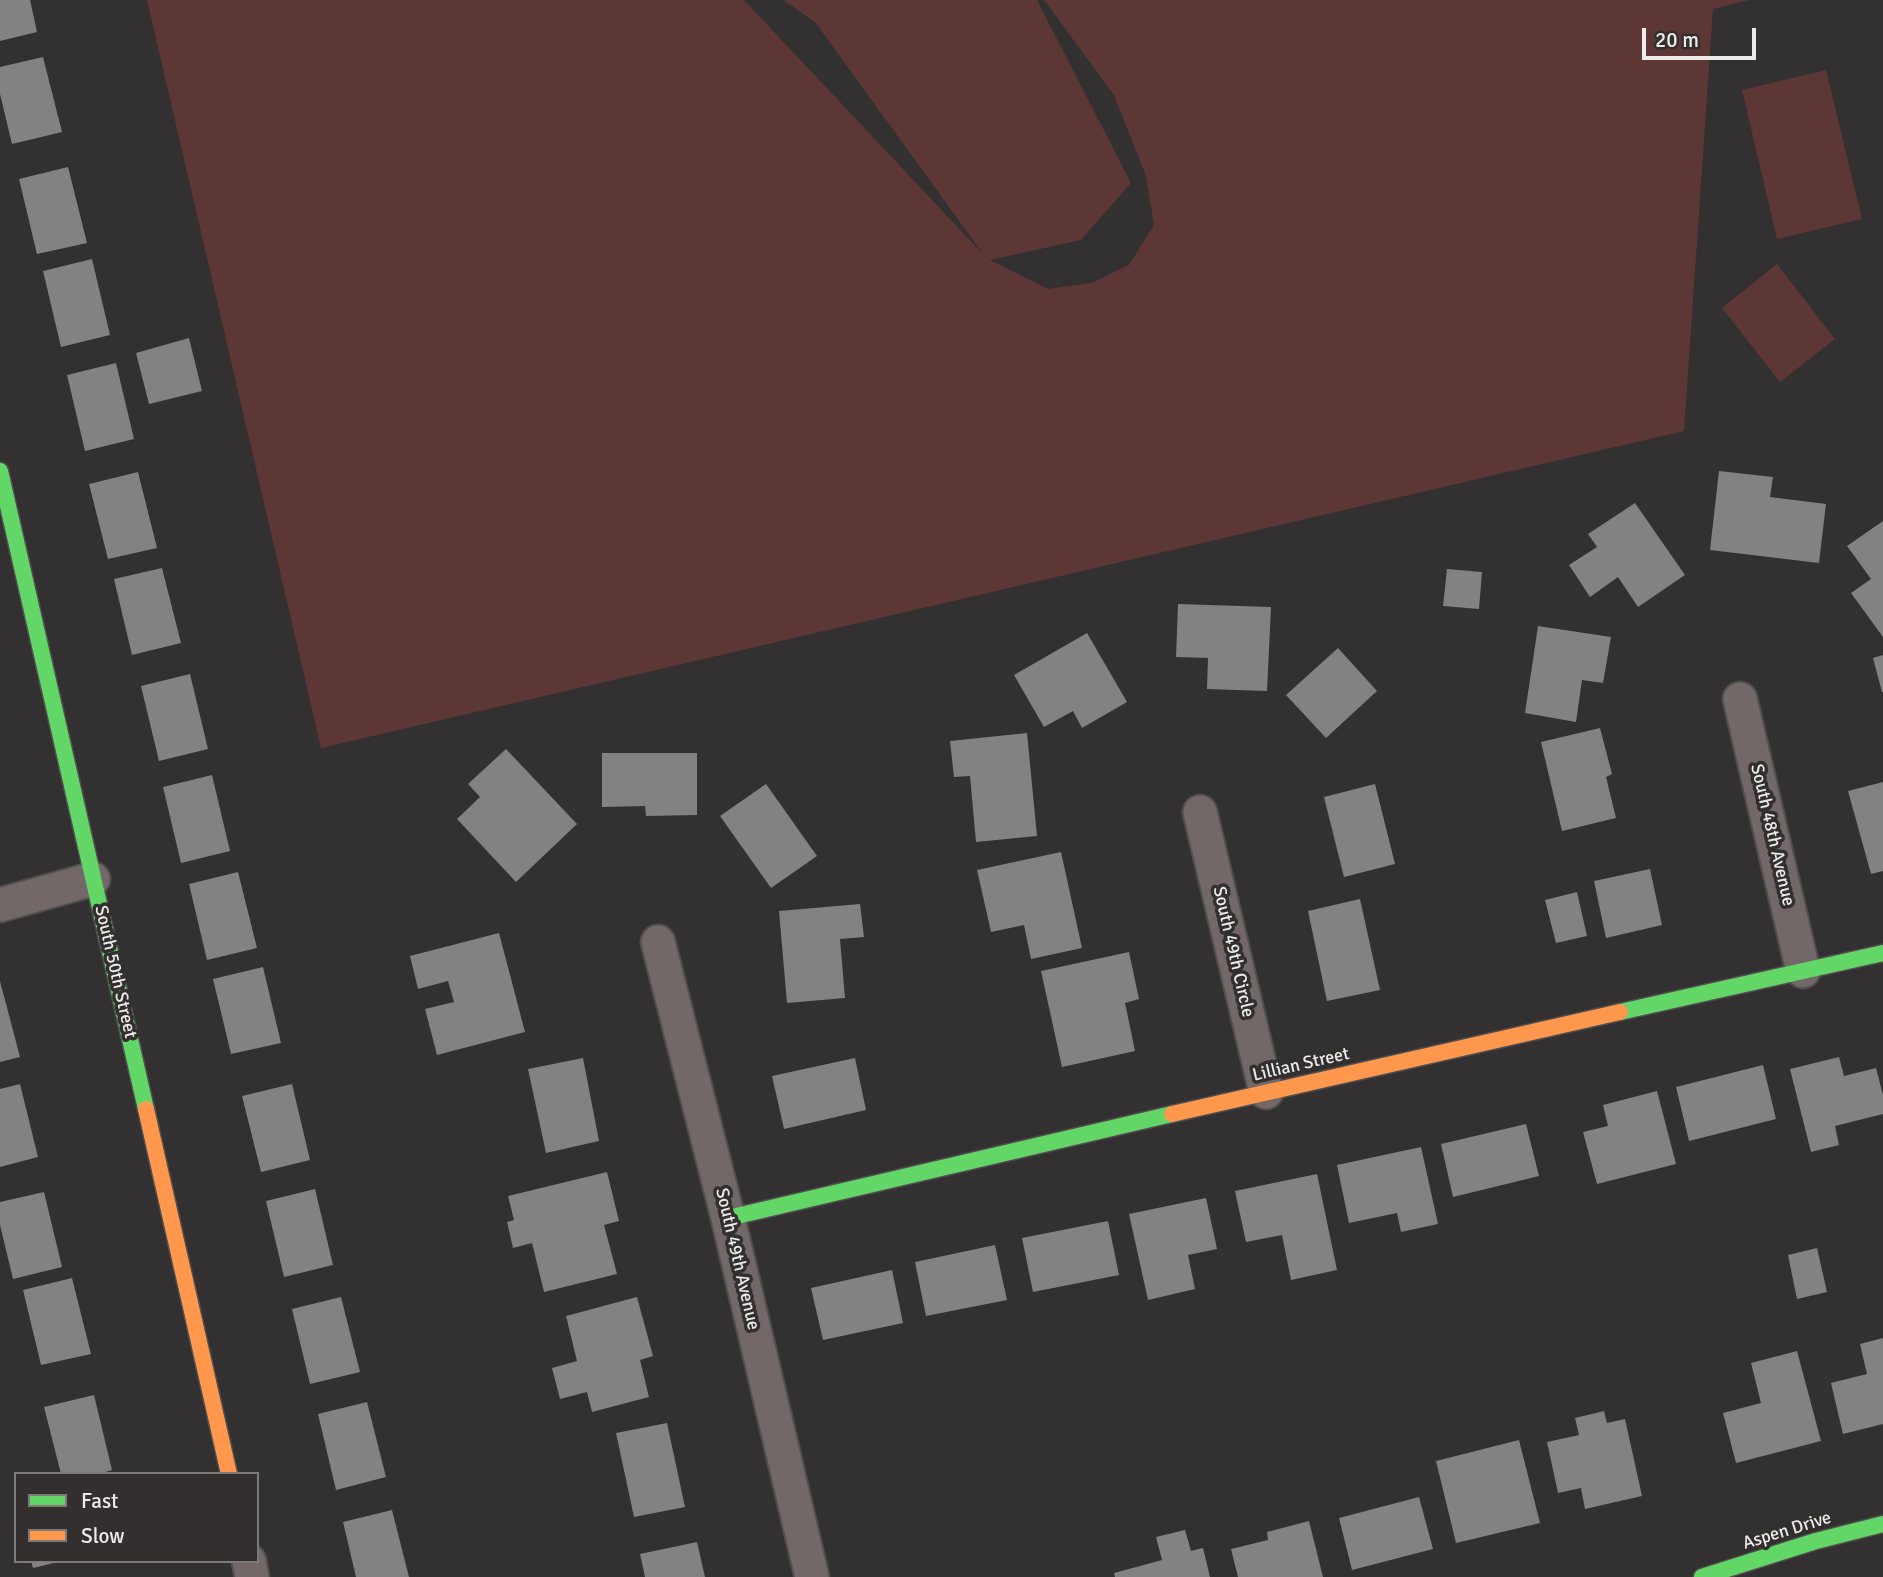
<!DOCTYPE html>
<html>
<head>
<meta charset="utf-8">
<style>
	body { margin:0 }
	#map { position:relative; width:1883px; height:1577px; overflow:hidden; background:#323030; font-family:Signika,sans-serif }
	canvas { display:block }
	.legend { position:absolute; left:14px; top:1472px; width:245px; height:91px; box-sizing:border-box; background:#332f2f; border:2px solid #7d7a7a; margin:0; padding:9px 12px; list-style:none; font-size:21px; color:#edebea }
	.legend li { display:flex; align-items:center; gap:14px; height:35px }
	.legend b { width:35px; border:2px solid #7d7a7a }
	.scale { position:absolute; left:1642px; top:28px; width:114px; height:32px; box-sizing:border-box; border:4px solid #edebea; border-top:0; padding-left:9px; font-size:21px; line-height:24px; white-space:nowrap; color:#edebea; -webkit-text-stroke:5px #332f2f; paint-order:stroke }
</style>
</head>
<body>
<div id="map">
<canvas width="1883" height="1577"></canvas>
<ul class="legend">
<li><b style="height:9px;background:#63d668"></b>Fast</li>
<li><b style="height:9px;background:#ff974d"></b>Slow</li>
</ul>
<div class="scale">20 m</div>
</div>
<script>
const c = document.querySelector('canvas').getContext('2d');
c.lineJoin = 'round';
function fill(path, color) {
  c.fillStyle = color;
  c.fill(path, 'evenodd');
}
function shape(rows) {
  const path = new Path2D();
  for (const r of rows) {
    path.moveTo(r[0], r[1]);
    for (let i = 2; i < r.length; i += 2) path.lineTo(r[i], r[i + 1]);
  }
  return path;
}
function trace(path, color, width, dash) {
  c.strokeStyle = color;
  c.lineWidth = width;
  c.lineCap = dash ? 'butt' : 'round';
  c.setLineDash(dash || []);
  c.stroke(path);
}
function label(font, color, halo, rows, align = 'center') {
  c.font = font + ' Signika,sans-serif';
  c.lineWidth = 7;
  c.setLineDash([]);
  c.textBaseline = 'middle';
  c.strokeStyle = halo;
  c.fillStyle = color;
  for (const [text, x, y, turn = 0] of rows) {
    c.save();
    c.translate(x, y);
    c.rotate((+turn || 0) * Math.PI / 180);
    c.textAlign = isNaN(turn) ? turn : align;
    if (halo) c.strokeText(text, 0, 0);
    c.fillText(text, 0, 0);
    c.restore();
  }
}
const green = shape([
	[147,0,744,0,983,254,815,22,783,0,1037,0,1131,183,1081,240,990,260,1048,289,1091,283,1129,265,1154,225,1146,176,1114,95,1044,0,1749,0,1713,9,1684,431,321,748],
	[1826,70,1862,219,1777,239,1742,90],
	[1777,264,1835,339,1780,382,1722,308]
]);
const building = shape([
	[0,0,30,0,37,32,0,41],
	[43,57,62,132,12,144,0,94,0,67],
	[68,167,87,243,37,254,19,179],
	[92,259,110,335,61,347,43,271],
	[189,338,202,391,149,404,136,353],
	[116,363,134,439,85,451,67,375],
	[1719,471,1773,477,1770,497,1826,504,1819,563,1710,550],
	[138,472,157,548,108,559,89,484],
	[1635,503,1685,575,1638,607,1618,577,1590,597,1569,565,1597,547,1588,534],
	[1883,521,1883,637,1851,593,1871,579,1847,546],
	[162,568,181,643,132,655,114,579],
	[1447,569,1482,572,1479,609,1443,606],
	[1178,604,1271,607,1267,691,1207,689,1208,658,1176,657],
	[1538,626,1611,637,1603,683,1582,680,1576,722,1525,713],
	[1087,633,1127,702,1082,728,1073,711,1044,727,1014,675],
	[1338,648,1377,691,1326,738,1286,695],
	[1883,655,1883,692,1882,692,1873,658],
	[190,674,208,749,159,761,141,686],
	[1600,728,1612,774,1606,777,1616,818,1562,831,1541,742],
	[1027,733,1037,836,976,842,970,776,954,777,950,741],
	[506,749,577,824,516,882,457,819,480,797,468,784],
	[602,753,697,753,697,815,646,816,645,806,602,807],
	[212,775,230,851,181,863,163,787],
	[1883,782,1883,871,1871,874,1848,791],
	[766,784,817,856,771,888,720,816],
	[1375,784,1395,864,1344,877,1324,797],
	[1061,852,1082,948,1031,959,1024,925,991,932,977,870],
	[1650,869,1662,925,1606,938,1594,881],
	[238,872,257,948,207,960,189,884],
	[1577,892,1587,936,1556,943,1545,900],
	[1360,899,1380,990,1327,1001,1308,911],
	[860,904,864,937,840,939,845,998,787,1003,779,911],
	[499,933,525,1032,437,1055,425,1009,454,1002,448,981,418,989,410,956],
	[1129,952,1139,999,1125,1003,1135,1051,1062,1067,1041,971],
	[263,967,281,1043,231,1054,213,979],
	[0,981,20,1057,0,1062],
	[1839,1057,1844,1076,1876,1068,1883,1095,1883,1114,1835,1126,1839,1145,1811,1152,1790,1069],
	[583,1058,599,1141,546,1153,528,1069],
	[855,1058,866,1110,784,1129,772,1076],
	[1763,1065,1776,1119,1689,1141,1676,1087],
	[20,1084,38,1157,0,1167,0,1089],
	[292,1084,310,1160,261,1172,242,1096],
	[1657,1091,1676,1164,1597,1184,1583,1132,1608,1126,1603,1105],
	[1526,1124,1539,1176,1453,1197,1441,1144],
	[1421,1147,1438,1224,1401,1232,1397,1213,1349,1223,1337,1165],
	[607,1172,619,1221,604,1225,617,1274,544,1292,532,1243,513,1248,507,1222,514,1220,508,1196],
	[1317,1174,1337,1270,1291,1280,1282,1235,1246,1242,1235,1191],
	[315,1189,333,1265,284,1277,266,1201],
	[44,1192,62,1267,13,1279,0,1225,0,1202],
	[1206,1198,1217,1249,1188,1255,1195,1289,1148,1300,1129,1214],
	[1108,1221,1119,1275,1033,1292,1022,1238],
	[995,1245,1007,1300,926,1316,915,1262],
	[1817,1248,1827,1292,1797,1299,1788,1255],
	[892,1270,903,1323,823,1340,811,1288],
	[72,1278,91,1354,41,1365,23,1290],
	[341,1297,360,1372,310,1384,292,1309],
	[637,1297,653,1356,640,1360,649,1397,592,1412,587,1392,560,1399,552,1368,577,1361,566,1316],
	[1883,1338,1883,1424,1843,1434,1831,1383,1867,1374,1860,1344],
	[1797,1351,1821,1441,1736,1463,1723,1413,1761,1403,1751,1363],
	[94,1395,112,1470,99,1474,61,1474,44,1407],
	[367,1402,386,1477,336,1490,318,1414],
	[1604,1411,1607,1423,1625,1419,1642,1496,1585,1509,1581,1488,1558,1493,1547,1442,1579,1435,1575,1418],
	[667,1423,685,1507,634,1517,616,1433],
	[1519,1440,1540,1523,1456,1543,1436,1461],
	[1419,1497,1433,1549,1352,1570,1339,1518],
	[392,1510,409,1577,356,1577,343,1522],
	[1309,1521,1323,1577,1238,1577,1231,1549,1268,1540,1267,1532],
	[1185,1530,1191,1551,1203,1548,1210,1577,1115,1577,1114,1573,1162,1560,1156,1537],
	[697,1542,705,1577,645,1577,640,1554],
	[31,1561,58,1561,58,1562,33,1568]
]);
const street = shape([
	[1740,699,1803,971],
	[1200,812,1266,1092],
	[0,905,93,879],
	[658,942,728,1218,812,1577],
	[249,1561,252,1577]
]);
const fast = shape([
	[0,471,146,1109],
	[1620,1012,1883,953],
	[728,1218,1172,1114],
	[1702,1577,1816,1541,1883,1524]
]);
const slow = shape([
	[146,1109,229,1474],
	[1172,1114,1620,1012]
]);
const streetNames = [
	["South 48th Avenue",1772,835,77],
	["South 49th Circle",1233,952,77],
	["South 50th Street",115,972,77],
	["Lillian Street",1301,1065,-13],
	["South 49th Avenue",737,1259,77],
	["Aspen Drive",1787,1531,-17]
];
fill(green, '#5c3735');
fill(building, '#838181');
trace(street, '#504e4e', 37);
trace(fast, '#504e4e', 19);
trace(slow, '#504e4e', 19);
trace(street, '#716867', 33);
trace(fast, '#63d668', 16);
trace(slow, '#ff974d', 16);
label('18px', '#edebea', '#332f2f', streetNames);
</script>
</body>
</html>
